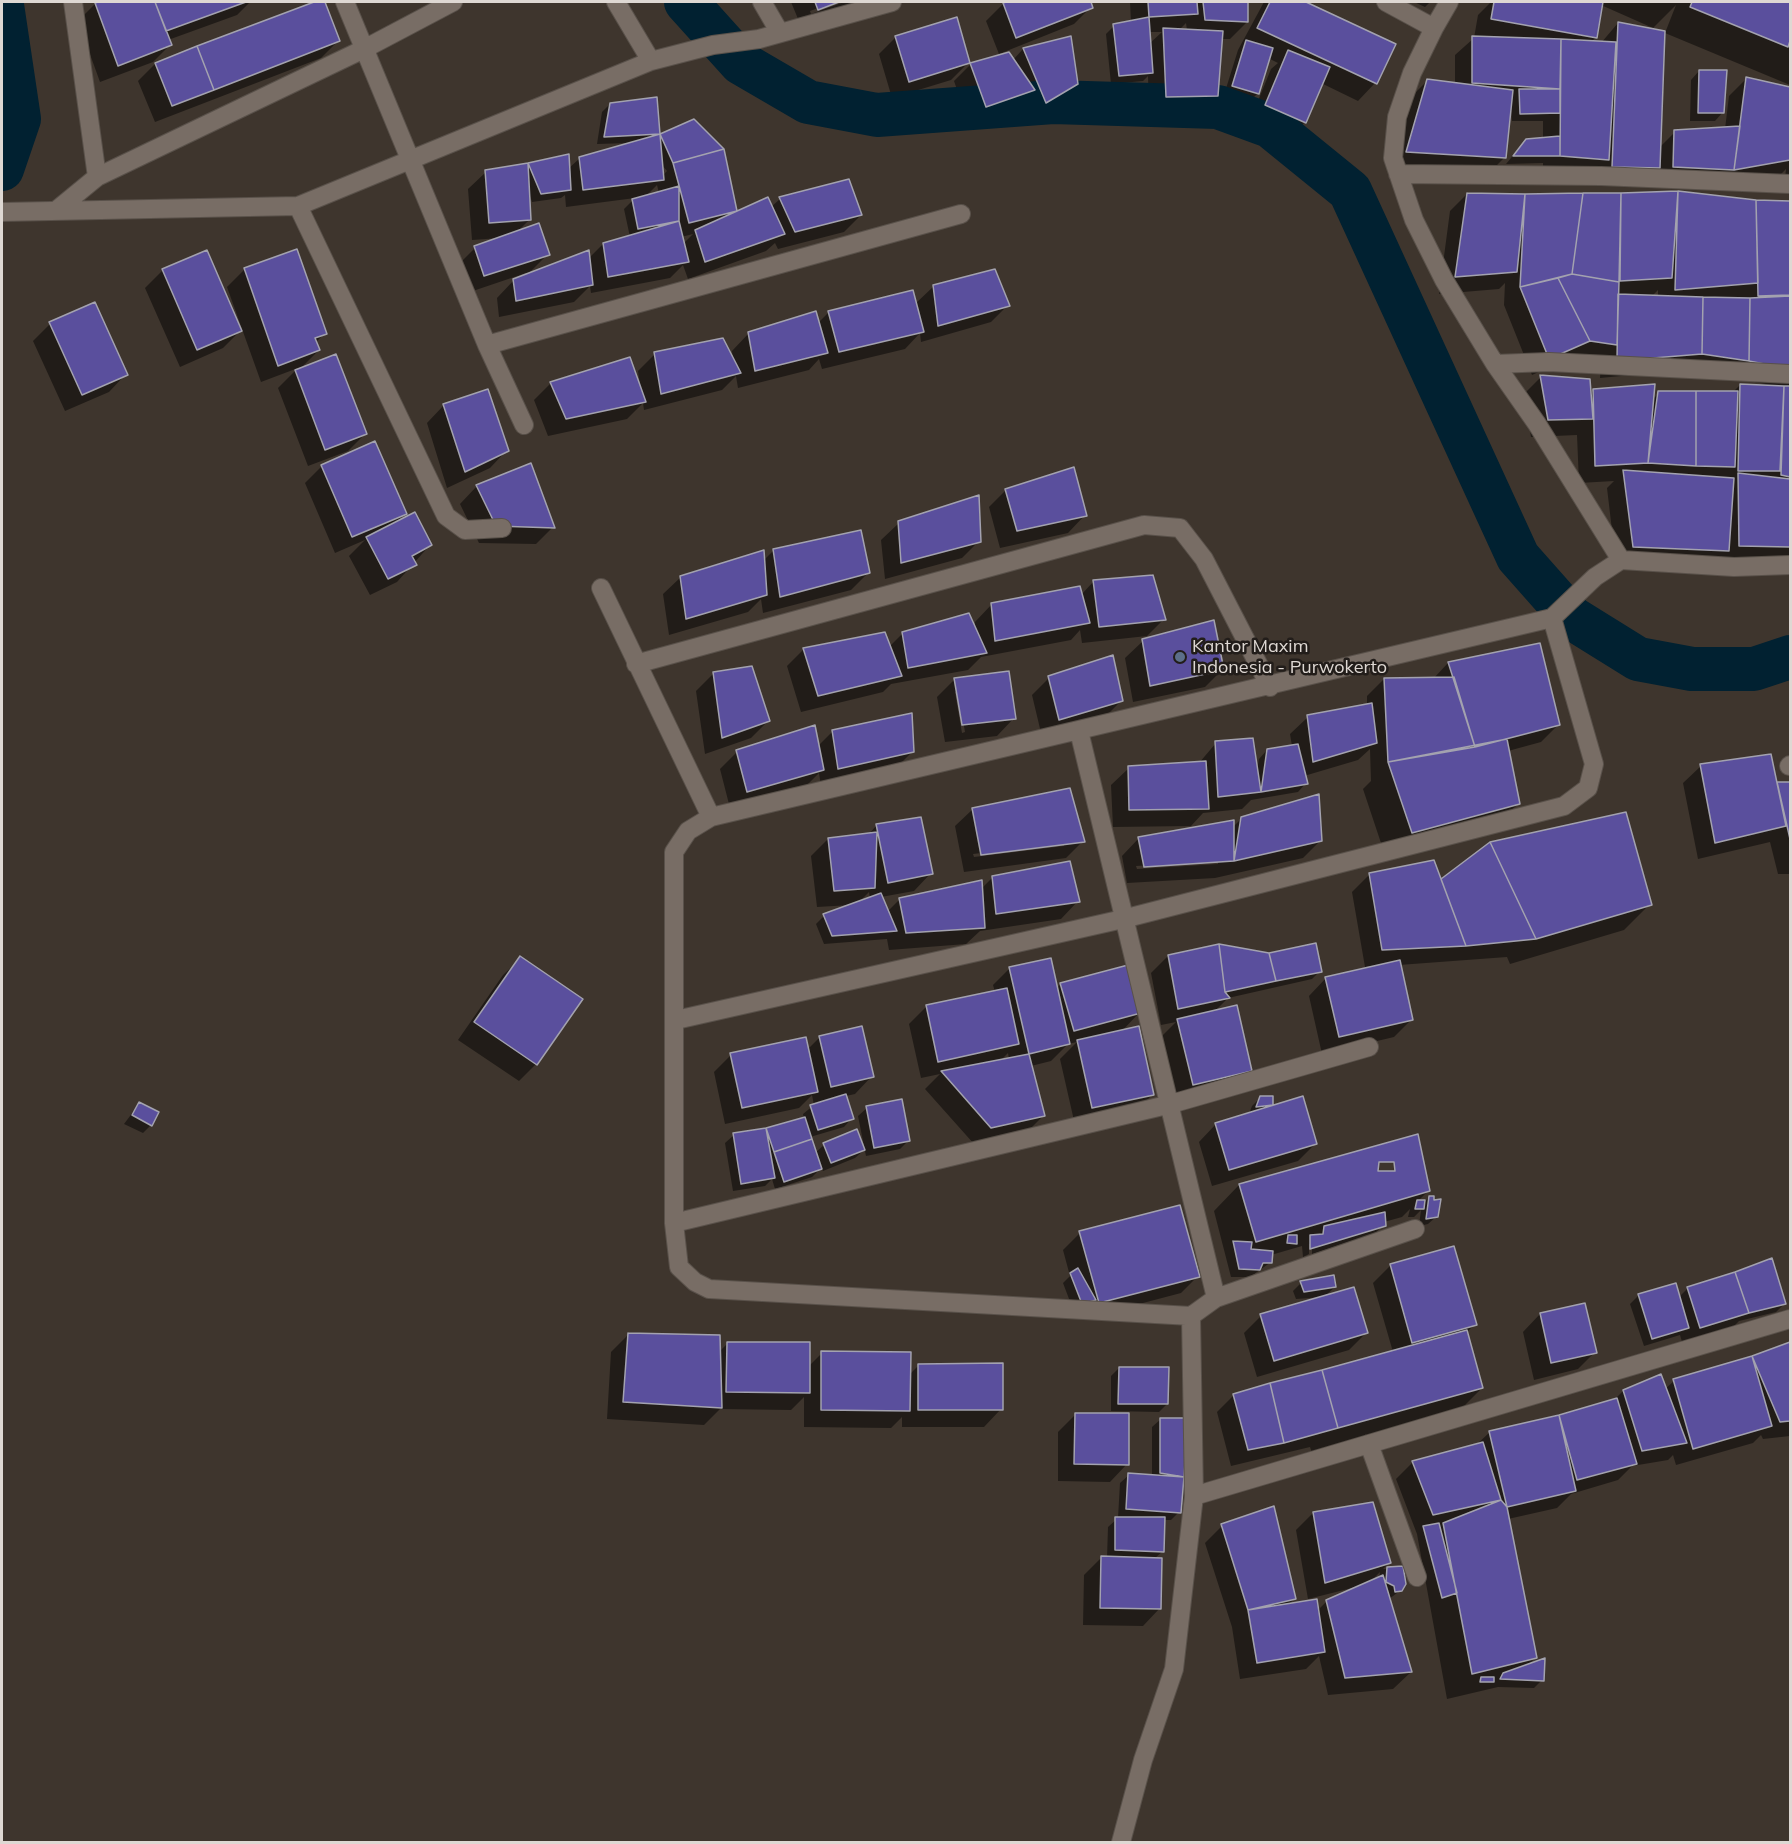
<!DOCTYPE html>
<html>
<head>
<meta charset="utf-8">
<style>
	body { margin:0 }
	#map { position:relative; width:1792px; height:1844px; overflow:hidden; background:#3e352d; font-family:Mulish,sans-serif }
	canvas { display:block }
	.frame { position:absolute; inset:0; border:3px solid #ded8d3; pointer-events:none }
</style>
</head>
<body>
<div id="map">
<canvas width="1792" height="1844"></canvas>
<div class="frame"></div>
</div>
<script>
const c = document.querySelector('canvas').getContext('2d');
c.lineJoin = 'round';
function fill(path, color) {
  c.fillStyle = color;
  c.fill(path, 'evenodd');
}
function shape(rows) {
  const path = new Path2D();
  for (const r of rows) {
    path.moveTo(r[0], r[1]);
    for (let i = 2; i < r.length; i += 2) path.lineTo(r[i], r[i + 1]);
  }
  return path;
}
function trace(path, color, width, dash) {
  c.strokeStyle = color;
  c.lineWidth = width;
  c.lineCap = dash ? 'butt' : 'round';
  c.setLineDash(dash || []);
  c.stroke(path);
}
function label(font, color, halo, rows, align = 'center') {
  c.font = font + ' Mulish,sans-serif';
  c.lineWidth = 5;
  c.setLineDash([]);
  c.textBaseline = 'middle';
  c.strokeStyle = halo;
  c.fillStyle = color;
  for (const [text, x, y, turn = 0] of rows) {
    c.save();
    c.translate(x, y);
    c.rotate((+turn || 0) * Math.PI / 180);
    c.textAlign = isNaN(turn) ? turn : align;
    if (halo) c.strokeText(text, 0, 0);
    c.fillText(text, 0, 0);
    c.restore();
  }
}
const shadow = shape([
	[102,2,250,2,237,15,168,40,170,45,153,62,100,82,78,21,95,4],
	[318,2,323,2,338,41,321,58,155,122,138,81,155,64],
	[791,2,835,2,810,11,811,14,844,2,858,2,854,6,801,26],
	[1010,2,1089,2,1091,7,1074,24,999,54,986,21,1003,4],
	[1130,2,1246,2,1247,22,1230,39,1221,39,1216,96,1199,113,1149,114,1148,76,1143,81,1111,84,1106,34,1114,26,1131,22],
	[1186,23,1187,30,1179,30],
	[1148,32,1162,32,1149,44],
	[1264,2,1303,2,1394,45,1375,83,1358,101,1321,83,1305,122,1288,139,1249,123,1271,69,1278,63,1268,58,1258,93,1249,102,1224,95,1238,50],
	[1414,2,1430,2,1425,7],
	[1491,2,1790,2,1790,85,1665,33,1676,5,1653,28,1601,5,1595,38,1590,43,1601,43,1618,23,1659,148,1675,132,1725,129,1729,96,1746,79,1790,89,1790,188,1784,187,1786,169,1779,176,1656,184,1657,169,1641,185,1543,172,1543,163,1506,164,1526,140,1543,139,1543,121,1512,121,1511,105,1505,157,1488,174,1390,169,1410,98,1427,81,1455,84,1455,55,1474,38,1478,15],
	[896,37,969,62,951,80,892,98,879,54],
	[1070,38,1077,84,1059,101,1029,119,1021,101,1016,107,969,124,954,81,971,64,1013,60,1023,49],
	[1699,71,1723,112,1715,121,1690,121,1691,80],
	[656,99,658,135,693,121,735,210,730,216,771,207,780,199,848,181,861,215,844,232,778,249,775,243,766,251,688,279,683,265,670,278,591,293,590,286,574,302,499,317,497,298,514,280,588,259,603,244,630,237,624,209,635,198,566,207,565,195,561,198,532,202,529,193,530,219,516,233,548,254,527,275,526,273,467,293,458,265,475,248,500,238,472,240,468,189,486,172,568,156,568,169,580,158,630,143,597,144,602,112,610,104],
	[661,164,667,171,662,176],
	[657,185,659,193,645,197],
	[693,234,683,244,681,237],
	[1678,193,1790,203,1790,564,1722,563,1722,556,1710,568,1616,564,1607,488,1614,481,1579,483,1577,435,1531,437,1524,394,1541,377,1590,394,1593,391,1652,400,1659,393,1733,392,1740,385,1766,384,1684,370,1600,378,1601,362,1572,357,1532,375,1504,305,1505,283,1499,289,1439,294,1450,211,1467,194],
	[1658,290,1658,297,1652,296],
	[206,252,240,331,223,348,180,367,145,288,162,271],
	[245,269,325,333,316,342,319,350,299,370,365,434,348,451,308,466,278,388,298,368,261,382,227,287],
	[934,286,1008,305,991,322,921,342,920,333,905,349,822,369,819,359,809,370,738,388,736,376,722,390,644,410,643,403,627,419,548,436,534,400,551,383,640,385,638,371,655,354,733,360,732,351,749,333,818,323,829,312,915,304],
	[50,324,126,374,109,392,65,411,33,341],
	[444,405,507,450,490,468,447,488,427,423],
	[322,466,405,513,395,524,430,545,397,582,370,595,349,556,365,540,335,553,305,483],
	[477,486,553,527,536,544,479,543,460,504],
	[1006,490,1085,515,1068,533,1000,548,989,507],
	[899,523,979,541,962,558,885,579,881,540],
	[774,550,868,573,851,590,763,613,761,599,748,612,669,635,663,594,681,577,763,561],
	[1094,581,1164,619,1147,636,1082,643,1080,630,1071,640,981,657,968,670,891,684,883,692,801,712,787,666,804,649,889,647,903,633,975,630,975,622,992,604,1081,595],
	[1143,641,1222,670,1205,687,1133,702,1125,658],
	[1448,663,1558,725,1541,742,1508,751,1518,804,1492,829,1386,858,1363,789,1371,781,1370,749,1358,760,1304,776,1306,783,1298,792,1251,800,1242,809,1203,813,1191,826,1113,827,1111,785,1129,768,1199,763,1216,743,1257,770,1259,759,1267,750,1292,746,1290,734,1308,717,1367,705,1367,696,1384,679,1433,679],
	[713,674,768,721,751,738,705,754,696,691],
	[1049,678,1121,701,1104,718,1042,737,1032,695],
	[954,680,1014,718,997,736,945,742,937,697],
	[955,692,958,692,965,732,962,733],
	[833,731,912,752,895,769,821,786,819,773,805,787,730,808,720,769,737,752,818,746],
	[1701,766,1776,783,1790,783,1790,874,1778,874,1770,842,1698,859,1683,783],
	[973,809,1083,841,1066,858,964,872,955,826],
	[1064,843,1064,846,974,857,973,854],
	[1242,818,1321,840,1303,858,1215,878,1127,883,1122,856,1139,838,1232,828],
	[1218,861,1218,864,1137,869,1136,866],
	[876,826,931,873,914,891,881,897,887,912,900,899,981,889,993,877,1078,901,1061,919,980,931,966,944,889,950,887,939,824,944,816,924,824,916,851,905,817,907,811,856,828,839,868,835],
	[869,892,870,899,857,904],
	[1370,874,1440,882,1650,904,1624,930,1510,964,1507,957,1399,965,1411,1020,1394,1037,1322,1054,1309,996,1326,978,1373,966,1365,967,1352,892],
	[1168,956,1320,971,1312,979,1228,998,1214,1012,1250,1071,1233,1088,1176,1102,1160,1038,1176,1022,1161,1025,1151,973],
	[521,958,536,1064,519,1081,458,1040,503,975],
	[1010,968,1056,989,1061,984,1139,1013,1121,1032,1152,1095,1135,1112,1075,1125,1060,1059,1077,1042,1068,1044,1051,1061,1031,1066,1043,1116,1026,1133,974,1144,925,1089,940,1074,921,1078,909,1024,927,1006,995,992,993,985],
	[1008,1053,1009,1059,1000,1061],
	[820,1037,872,1076,855,1094,846,1096,852,1118,844,1127,810,1137,815,1153,824,1145,856,1131,864,1150,855,1158,823,1171,821,1168,812,1177,775,1189,772,1179,765,1186,733,1191,725,1143,734,1135,804,1119,803,1114,814,1105,812,1095,799,1108,725,1124,714,1072,731,1055,807,1050],
	[1260,1098,1271,1104,1267,1109,1315,1144,1298,1161,1212,1186,1199,1142,1216,1124,1249,1114,1252,1106],
	[139,1104,151,1125,143,1133,124,1124],
	[867,1108,908,1141,900,1149,866,1156,858,1116],
	[1239,1185,1428,1191,1417,1202,1425,1202,1429,1197,1437,1216,1428,1224,1419,1226,1421,1210,1414,1217,1408,1217,1410,1209,1402,1217,1384,1222,1376,1233,1312,1254,1312,1244,1309,1244,1309,1254,1303,1257,1302,1246,1271,1255,1271,1262,1250,1277,1231,1277,1214,1211],
	[1080,1233,1198,1276,1181,1293,1082,1319,1079,1310,1074,1312,1063,1283,1070,1276,1063,1250],
	[1391,1265,1475,1324,1466,1333,1482,1388,1456,1414,1312,1453,1310,1447,1231,1466,1217,1412,1234,1395,1393,1352,1373,1283],
	[1301,1283,1335,1287,1324,1297,1296,1299,1293,1291],
	[1688,1288,1785,1303,1776,1312,1739,1321,1730,1330,1683,1345,1680,1335,1644,1346,1630,1304,1639,1295,1678,1298],
	[1540,1314,1595,1352,1578,1369,1534,1380,1523,1332],
	[1261,1316,1366,1333,1349,1350,1257,1377,1244,1333],
	[628,1335,719,1352,727,1344,809,1366,822,1353,909,1375,919,1365,1001,1409,984,1427,902,1427,902,1417,891,1428,804,1427,804,1397,791,1410,720,1409,704,1425,607,1419,611,1352],
	[1790,1344,1790,1436,1763,1439,1761,1435,1753,1443,1676,1465,1673,1455,1668,1460,1632,1466,1618,1480,1571,1494,1557,1508,1508,1519,1535,1658,1527,1666,1542,1680,1534,1688,1498,1687,1447,1699,1417,1534,1396,1479,1413,1462,1476,1445,1490,1432,1614,1400,1623,1391,1665,1389,1674,1381],
	[1119,1368,1167,1404,1159,1412,1111,1411,1111,1376],
	[1076,1414,1127,1464,1110,1482,1058,1481,1058,1432],
	[1161,1419,1186,1419,1179,1512,1171,1520,1163,1520,1163,1551,1154,1559,1160,1608,1143,1626,1083,1625,1084,1575,1101,1558,1107,1558,1108,1527,1118,1518,1120,1483,1129,1475,1152,1476,1152,1427],
	[1313,1513,1389,1563,1383,1569,1402,1568,1401,1590,1389,1599,1411,1672,1393,1689,1328,1695,1319,1656,1306,1669,1240,1679,1232,1627,1205,1543,1222,1526,1294,1599,1288,1605,1317,1611,1327,1601,1364,1585,1308,1599,1296,1530],
	[1380,1572,1379,1578,1370,1582]
]);
const canal = shape([
	[686,2,741,63,808,102,877,115,1053,102,1218,107,1270,126,1350,191,1518,557,1572,618,1638,659,1692,669,1754,669,1790,657],
	[2,5,19,119,2,169]
]);
const building = shape([
	[98,2,155,2,172,45,118,66,95,3,98,2],
	[155,2,246,2,166,31,155,2],
	[314,2,325,2,340,41,214,90,197,46,314,2],
	[815,2,839,2,818,10,815,2],
	[1006,2,1091,2,1093,8,1016,38,1003,3,1006,2],
	[1148,2,1197,2,1198,14,1149,17,1148,2],
	[1203,2,1248,2,1248,22,1205,20,1203,2],
	[1270,2,1306,2,1396,44,1377,84,1257,28,1270,2],
	[1494,2,1603,2,1597,38,1491,19,1494,2],
	[1692,2,1790,2,1790,41,1788,47,1690,7,1692,2],
	[957,17,970,63,909,82,895,36,957,17],
	[1149,17,1153,73,1119,76,1113,24,1149,17],
	[1618,22,1665,31,1660,168,1612,167,1618,22],
	[1163,28,1223,31,1218,96,1166,97,1163,28],
	[1071,36,1078,84,1046,103,1023,48,1071,36],
	[1472,36,1561,39,1560,89,1472,83,1472,36],
	[1561,39,1616,42,1609,160,1560,156,1561,39],
	[1246,40,1273,48,1259,94,1232,86,1246,40],
	[197,46,214,90,172,106,155,63,197,46],
	[1288,50,1330,67,1306,123,1265,105,1288,50],
	[1009,52,1035,90,986,107,970,63,1009,52],
	[1699,70,1727,70,1724,113,1698,113,1699,70],
	[1746,77,1790,87,1790,160,1734,170,1746,77],
	[1427,79,1513,90,1506,158,1406,152,1427,79],
	[1519,89,1560,89,1560,113,1520,114,1519,89],
	[657,97,660,134,604,137,610,103,657,97],
	[694,119,724,149,673,163,660,134,694,119],
	[1740,126,1734,170,1673,167,1674,130,1740,126],
	[660,134,664,180,583,190,579,157,660,134],
	[1560,136,1560,156,1513,156,1526,139,1560,136],
	[724,149,737,211,689,223,673,163,724,149],
	[569,154,571,190,541,194,528,163,569,154],
	[528,163,531,220,489,223,485,170,528,163],
	[849,179,862,215,795,232,779,197,849,179],
	[679,186,679,221,638,229,632,199,679,186],
	[1678,191,1672,278,1620,281,1621,193,1678,191],
	[1678,191,1756,200,1758,283,1675,290,1678,191],
	[1467,193,1525,194,1517,272,1455,277,1467,193],
	[1583,193,1572,274,1520,287,1525,194,1583,193],
	[1583,193,1621,193,1619,282,1572,274,1583,193],
	[768,197,785,234,705,262,695,230,768,197],
	[1756,200,1790,201,1790,295,1758,296,1756,200],
	[679,221,689,262,608,277,603,243,679,221],
	[539,223,550,255,484,276,474,246,539,223],
	[297,249,327,334,315,338,320,350,278,366,244,268,297,249],
	[207,250,242,331,197,350,162,269,207,250],
	[589,250,593,285,516,301,513,279,589,250],
	[995,269,1010,306,938,326,933,285,995,269],
	[1572,274,1619,282,1617,345,1590,341,1558,278,1572,274],
	[1558,278,1590,341,1549,359,1520,287,1558,278],
	[913,290,924,332,839,352,828,311,913,290],
	[1618,294,1703,297,1702,354,1617,361,1618,294],
	[1790,296,1790,369,1749,361,1750,298,1790,296],
	[1703,297,1750,298,1749,361,1702,354,1703,297],
	[95,302,128,375,82,395,49,322,95,302],
	[816,311,828,353,755,371,748,332,816,311],
	[723,338,741,373,661,394,654,352,723,338],
	[336,354,367,434,325,450,295,370,336,354],
	[630,357,646,402,566,419,550,382,630,357],
	[1540,375,1590,379,1593,419,1548,420,1540,375],
	[1655,384,1648,463,1595,466,1593,389,1655,384],
	[1740,384,1784,386,1780,471,1738,471,1740,384],
	[1784,386,1790,386,1790,477,1781,475,1784,386],
	[488,389,509,451,465,472,443,404,488,389],
	[1658,391,1696,391,1696,466,1648,463,1658,391],
	[1696,391,1738,391,1735,467,1696,466,1696,391],
	[375,441,407,514,352,537,321,465,375,441],
	[531,463,555,528,496,526,476,485,531,463],
	[1074,467,1087,516,1017,531,1005,489,1074,467],
	[1623,470,1734,478,1729,551,1633,547,1623,470],
	[1738,473,1790,479,1790,547,1739,546,1738,473],
	[979,495,981,542,901,563,898,521,979,495],
	[415,512,432,545,412,556,417,565,388,579,366,537,415,512],
	[861,530,870,573,780,597,773,549,861,530],
	[764,550,767,595,686,619,680,576,764,550],
	[1153,575,1166,620,1099,627,1093,580,1153,575],
	[1080,586,1090,623,995,641,991,603,1080,586],
	[969,613,987,653,908,668,902,632,969,613],
	[1214,620,1224,670,1150,686,1142,639,1214,620],
	[885,632,902,676,818,696,803,648,885,632],
	[1540,643,1560,725,1475,747,1448,662,1540,643],
	[1113,655,1123,701,1059,720,1048,676,1113,655],
	[752,666,770,721,722,738,713,672,752,666],
	[1009,671,1016,719,962,725,954,678,1009,671],
	[1454,677,1475,747,1388,762,1384,678,1454,677],
	[1372,703,1377,743,1313,762,1307,715,1372,703],
	[912,713,914,752,838,769,832,730,912,713],
	[815,725,824,770,747,792,736,750,815,725],
	[1253,738,1261,792,1218,797,1215,741,1253,738],
	[1507,739,1520,804,1412,833,1388,762,1507,739],
	[1298,744,1308,784,1261,792,1267,749,1298,744],
	[1771,754,1786,826,1715,843,1700,764,1771,754],
	[1206,761,1209,809,1129,810,1128,766,1206,761],
	[1777,782,1790,782,1790,839,1777,782],
	[1070,788,1085,842,981,855,972,808,1070,788],
	[1319,794,1322,841,1234,861,1241,817,1319,794],
	[1626,812,1652,905,1536,939,1490,842,1626,812],
	[921,817,933,874,888,883,876,824,921,817],
	[1234,820,1234,861,1144,867,1138,837,1234,820],
	[877,832,875,888,834,891,828,838,877,832],
	[1490,842,1536,939,1466,946,1441,879,1490,842],
	[1434,860,1466,946,1382,950,1369,873,1434,860],
	[1070,861,1080,902,996,914,992,876,1070,861],
	[982,880,985,928,906,933,899,898,982,880],
	[881,893,897,931,832,936,823,914,881,893],
	[1316,943,1322,972,1276,981,1269,953,1316,943],
	[1219,944,1225,992,1230,998,1178,1009,1168,955,1219,944],
	[1219,944,1269,953,1276,981,1225,992,1219,944],
	[520,956,583,999,537,1065,474,1022,520,956],
	[1051,958,1070,1044,1029,1054,1009,967,1051,958],
	[1400,960,1413,1020,1339,1037,1325,977,1400,960],
	[1128,965,1141,1013,1074,1031,1060,983,1128,965],
	[1007,988,1019,1044,938,1062,926,1005,1007,988],
	[1237,1005,1252,1071,1193,1085,1177,1019,1237,1005],
	[862,1026,874,1077,831,1087,819,1036,862,1026],
	[1139,1026,1154,1095,1092,1108,1077,1040,1139,1026],
	[806,1037,818,1092,742,1108,730,1053,806,1037],
	[1029,1054,1045,1116,991,1128,941,1071,1029,1054],
	[846,1094,854,1119,818,1130,810,1105,846,1094],
	[1260,1096,1273,1096,1273,1105,1256,1107,1260,1096],
	[1303,1096,1317,1144,1229,1170,1215,1123,1303,1096],
	[902,1099,910,1141,874,1148,866,1106,902,1099],
	[139,1102,159,1112,152,1126,132,1115,139,1102],
	[805,1117,812,1139,774,1152,766,1128,805,1117],
	[766,1128,775,1178,741,1184,733,1133,766,1128],
	[857,1129,865,1150,831,1163,823,1143,857,1129],
	[1418,1134,1430,1191,1256,1242,1239,1184,1418,1134],
	[812,1139,822,1169,784,1182,774,1152,812,1139],
	[1379,1162,1394,1162,1395,1171,1378,1171,1379,1162],
	[1429,1196,1434,1196,1434,1200,1441,1199,1438,1217,1426,1219,1429,1196],
	[1417,1200,1425,1200,1424,1209,1415,1209,1417,1200],
	[1180,1205,1200,1277,1099,1303,1079,1231,1180,1205],
	[1385,1212,1386,1226,1310,1249,1310,1235,1323,1234,1324,1226,1385,1212],
	[1288,1235,1297,1235,1297,1244,1287,1243,1288,1235],
	[1233,1241,1252,1242,1251,1249,1273,1251,1272,1263,1263,1263,1260,1270,1239,1269,1233,1241],
	[1454,1246,1477,1325,1412,1343,1390,1264,1454,1246],
	[1772,1258,1786,1304,1749,1313,1735,1272,1772,1258],
	[1078,1268,1096,1300,1082,1304,1070,1273,1078,1268],
	[1735,1272,1749,1313,1700,1328,1687,1287,1735,1272],
	[1334,1275,1336,1287,1304,1292,1300,1281,1334,1275],
	[1676,1283,1689,1328,1652,1339,1638,1294,1676,1283],
	[1354,1287,1368,1333,1274,1361,1260,1314,1354,1287],
	[1585,1303,1597,1353,1551,1363,1540,1313,1585,1303],
	[1467,1330,1483,1388,1338,1428,1322,1370,1467,1330],
	[628,1333,720,1335,722,1408,623,1402,628,1333],
	[727,1342,810,1342,810,1393,726,1392,727,1342],
	[1790,1342,1790,1421,1780,1422,1752,1356,1790,1342],
	[821,1351,911,1352,910,1411,821,1410,821,1351],
	[1752,1356,1772,1426,1693,1449,1673,1379,1752,1356],
	[1003,1363,1003,1410,918,1410,918,1364,1003,1363],
	[1119,1367,1169,1367,1168,1404,1118,1404,1119,1367],
	[1322,1370,1338,1428,1284,1443,1270,1383,1322,1370],
	[1661,1374,1687,1443,1642,1451,1623,1390,1661,1374],
	[1270,1383,1284,1443,1248,1450,1233,1394,1270,1383],
	[1617,1398,1637,1464,1577,1480,1559,1415,1617,1398],
	[1075,1413,1129,1413,1129,1465,1074,1464,1075,1413],
	[1559,1415,1576,1491,1507,1507,1489,1431,1559,1415],
	[1160,1418,1188,1418,1184,1477,1160,1473,1160,1418],
	[1483,1442,1501,1500,1433,1515,1412,1461,1483,1442],
	[1128,1473,1184,1477,1181,1513,1126,1509,1128,1473],
	[1501,1500,1507,1507,1537,1658,1472,1674,1443,1523,1501,1500],
	[1373,1502,1391,1563,1325,1583,1313,1512,1373,1502],
	[1274,1506,1296,1599,1248,1610,1221,1524,1274,1506],
	[1115,1517,1165,1517,1164,1552,1115,1550,1115,1517],
	[1439,1523,1457,1593,1442,1598,1423,1526,1439,1523],
	[1101,1556,1162,1558,1161,1609,1100,1608,1101,1556],
	[1403,1566,1406,1584,1402,1591,1395,1592,1394,1586,1386,1582,1387,1567,1403,1566],
	[1383,1575,1412,1672,1345,1678,1326,1600,1383,1575],
	[1317,1599,1325,1652,1257,1663,1248,1610,1317,1599],
	[1545,1658,1544,1681,1500,1679,1503,1673,1545,1658],
	[1481,1677,1494,1677,1494,1682,1480,1682,1481,1677]
]);
const street = shape([
	[73,2,97,177],
	[345,2,487,345,524,425],
	[616,2,651,61],
	[762,2,780,33],
	[1386,2,1434,28,1412,73,1397,117,1393,158,1414,220,1444,280,1495,364,1537,424,1621,560],
	[1434,28,1449,2],
	[1398,174,1601,176,1790,184],
	[298,206,446,516,465,530,502,528],
	[58,209,97,177,364,49,453,2],
	[2,212,298,206,651,61,713,45,759,39,892,2],
	[487,345,961,214],
	[1495,364,1549,362,1790,374],
	[601,588,711,817],
	[636,664,1144,525,1180,528,1204,559,1270,687],
	[1079,731,1216,1298,1191,1316,1194,1496,1174,1669,1143,1760,1121,1842],
	[1789,766,1790,765],
	[676,1020,1123,919,1564,806,1588,788,1594,764,1552,618],
	[674,1223,1171,1104,1369,1047],
	[1216,1298,1415,1229],
	[1191,1316,709,1289,695,1282,679,1267,674,1223,674,852,688,831,711,817,1552,618,1595,577,1621,560,1734,567,1790,565],
	[1369,1444,1417,1577],
	[1194,1496,1790,1319]
]);
const markers = [
	[1180,657,6,"#5c6f8a"]
];
const poiNames = [
	["Kantor Maxim",1192,647],
	["Indonesia - Purwokerto",1192,668]
];
fill(shadow, '#0007');
trace(canal, '#012131', 44);
fill(building, '#5a4f9d');
trace(building, '#a3a2af', 1.5);
trace(street, '#59514a', 20);
trace(street, '#786d65', 18);
for (const [x, y, r, color] of markers) {
  const dot = new Path2D();
  dot.arc(x, y, r, 0, 2 * Math.PI);
  c.fillStyle = color;
  c.fill(dot);
  trace(dot, '#221d1a', 2);
}
label('18px', '#ded8d3', '#221d1a', poiNames, 'left');
</script>
</body>
</html>
